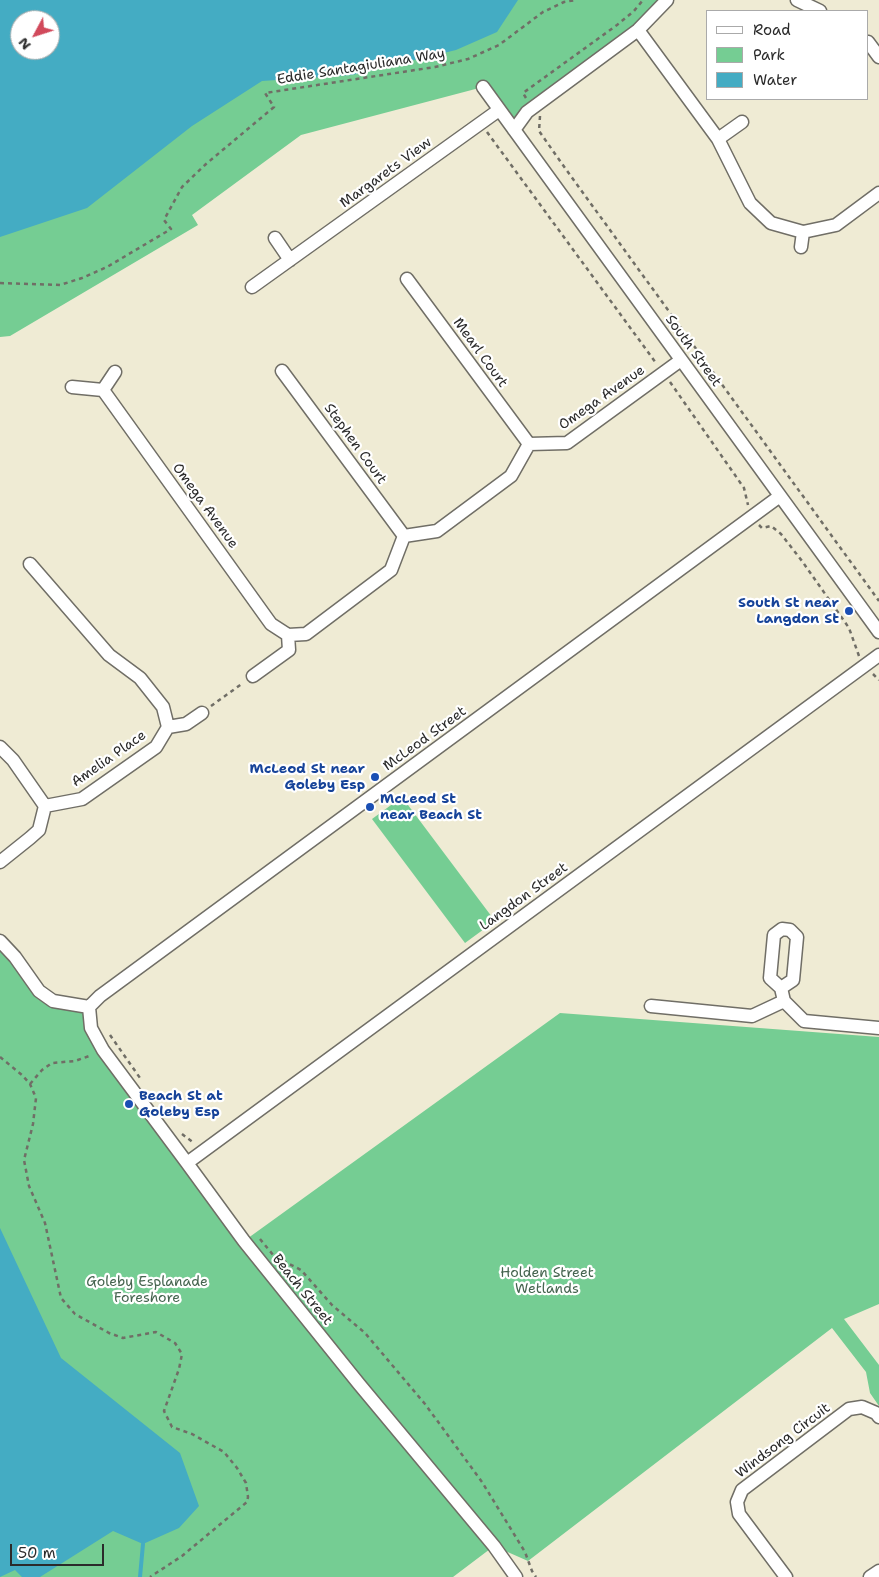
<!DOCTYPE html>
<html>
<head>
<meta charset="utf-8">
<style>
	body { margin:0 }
	#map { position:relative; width:879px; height:1577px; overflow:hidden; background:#efebd4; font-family:"Shantell Sans",sans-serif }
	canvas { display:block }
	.legend { position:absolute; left:706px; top:10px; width:162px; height:90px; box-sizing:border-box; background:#fff; border:1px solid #aaa; margin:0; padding:6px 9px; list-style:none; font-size:15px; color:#2b2b2b }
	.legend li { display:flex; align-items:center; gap:10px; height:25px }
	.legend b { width:25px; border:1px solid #aaa }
	.north { position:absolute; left:10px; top:10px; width:50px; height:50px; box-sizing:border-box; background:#fff; border:1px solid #aaa; border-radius:50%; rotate:230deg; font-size:14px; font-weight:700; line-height:20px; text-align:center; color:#2b2b2b }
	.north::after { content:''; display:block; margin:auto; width:18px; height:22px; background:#d1495b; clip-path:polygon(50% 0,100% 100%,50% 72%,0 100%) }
	.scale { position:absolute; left:10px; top:1544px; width:94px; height:22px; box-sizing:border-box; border:2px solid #2b2b2b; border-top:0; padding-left:6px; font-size:15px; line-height:18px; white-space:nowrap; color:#2b2b2b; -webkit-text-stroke:4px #fff; paint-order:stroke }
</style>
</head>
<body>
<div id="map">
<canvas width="879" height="1577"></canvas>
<ul class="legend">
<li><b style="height:6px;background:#fff"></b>Road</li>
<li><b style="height:14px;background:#75cd93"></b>Park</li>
<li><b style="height:14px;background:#44acc3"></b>Water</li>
</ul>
<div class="north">N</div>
<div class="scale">50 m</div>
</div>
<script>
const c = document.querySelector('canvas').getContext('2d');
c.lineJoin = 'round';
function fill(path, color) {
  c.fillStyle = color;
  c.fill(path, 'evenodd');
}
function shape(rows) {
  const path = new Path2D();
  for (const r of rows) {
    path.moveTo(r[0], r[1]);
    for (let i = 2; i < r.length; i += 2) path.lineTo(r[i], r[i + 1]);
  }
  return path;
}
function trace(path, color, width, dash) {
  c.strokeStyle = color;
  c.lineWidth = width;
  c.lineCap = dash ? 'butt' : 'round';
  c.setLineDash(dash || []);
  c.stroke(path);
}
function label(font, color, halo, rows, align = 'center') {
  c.font = font + ' "Shantell Sans",sans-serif';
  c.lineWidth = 4.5;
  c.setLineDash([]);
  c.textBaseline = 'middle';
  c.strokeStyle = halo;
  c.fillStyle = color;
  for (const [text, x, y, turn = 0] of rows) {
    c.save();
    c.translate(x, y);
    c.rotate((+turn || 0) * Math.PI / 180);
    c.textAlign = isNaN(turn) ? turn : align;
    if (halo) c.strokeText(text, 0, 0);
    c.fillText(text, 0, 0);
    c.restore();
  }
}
const green = shape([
	[0,0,667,0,514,130,483,87,301,135,192,215,198,225,10,336,0,337],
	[20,20,50,20,50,50,20,50],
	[402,797,495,921,465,943,372,819],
	[0,941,39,991,89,1007,91,1028,244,1241,560,1013,879,1037,879,1304,844,1319,879,1365,879,1406,870,1393,866,1372,832,1328,528,1561,494,1546,453,1577,0,1577]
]);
const water = shape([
	[0,0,518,0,497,32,456,50,352,75,262,81,192,126,87,208,0,237],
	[20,20,50,20,50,50,20,50],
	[0,1228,61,1358,180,1453,199,1506,179,1528,143,1544,113,1531,40,1577,22,1577,15,1570,0,1577]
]);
const stream = shape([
	[140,1577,143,1544]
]);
const path = shape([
	[526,98,523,93,617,25,634,11,643,0],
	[540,116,539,131,565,168,879,601],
	[487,132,656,363],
	[0,283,60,285,82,278,107,267,171,229,164,220,182,187,206,164,274,107,265,93,435,67,468,59,499,45,543,12,564,2,576,0],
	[670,382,744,488,748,505],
	[759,525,762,528,771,526,781,534,802,561,849,628,859,656],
	[873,674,879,680],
	[211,706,243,683],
	[110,1035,140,1078],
	[0,1057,22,1075,30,1084,36,1098,33,1124,24,1160,29,1186,45,1223,61,1298,75,1314,109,1333,123,1338,156,1332,175,1343,182,1354,179,1369,164,1411,172,1427,192,1434,224,1452,237,1468,246,1483,248,1497,247,1502,182,1556,150,1577],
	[30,1084,42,1070,52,1063,75,1061,92,1055],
	[182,1134,194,1143],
	[260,1239,274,1256,301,1270,332,1305,365,1333,425,1404,482,1482,525,1552,532,1571,536,1577]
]);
const minor = shape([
	[797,0,820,11],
	[638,30,718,139,750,203,771,223,803,232,836,225,879,193],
	[868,42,879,57],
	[483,87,879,632],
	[514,130,527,112,638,30,667,0],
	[718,139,742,122],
	[275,238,290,260],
	[801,247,803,232],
	[407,279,529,444],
	[252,287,499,110],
	[282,371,404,536],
	[72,387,103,390,115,372],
	[103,390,271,624,288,635,306,634,391,570,404,536,437,531,511,476,529,444,567,443,681,360],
	[253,676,289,650,288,635],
	[168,727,186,724,202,713],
	[0,747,13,760,45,806],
	[0,862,30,838,39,830,45,806,82,799,156,747,168,727,163,707,140,678,109,655,30,564],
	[0,941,15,957,39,991,53,1001,89,1007],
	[781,988,793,980,797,937,790,930,782,929,774,935,770,978,781,988,784,1001,804,1021,879,1028],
	[651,1006,752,1016,784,1001],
	[89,1007,100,996,780,496],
	[89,1007,91,1028,103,1050,187,1163,244,1241,359,1384,494,1546,516,1577],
	[187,1163,879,655],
	[786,1577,739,1514,737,1502,742,1490,849,1409,862,1407,876,1413,879,1417],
	[870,1577,879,1571]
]);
const markers = [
	[849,611,5,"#1a4fb4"],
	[375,777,5,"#1a4fb4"],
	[370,807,5,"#1a4fb4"],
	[129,1104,5,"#1a4fb4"]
];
const streetNames = [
	["Eddie Santagiuliana Way",361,67,-9],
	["Margarets View",386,173,-36],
	["South Street",693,351,54],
	["Mearl Court",480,353,54],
	["Omega Avenue",602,398,-35],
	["Stephen Court",355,444,54],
	["Omega Avenue",205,506,54],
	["McLeod Street",425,739,-36],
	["Amelia Place",109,759,-35],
	["Langdon Street",524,897,-36],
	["Beach Street",302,1290,51],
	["Windsong Circuit",783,1441,-37]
];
const transitNames = [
	["South St near",839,603],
	["Langdon St",839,619],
	["McLeod St near",365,769],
	["Goleby Esp",365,785],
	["McLeod St",380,799,"left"],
	["near Beach St",380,815,"left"],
	["Beach St at",139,1096,"left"],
	["Goleby Esp",139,1112,"left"]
];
const parkNames = [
	["Holden Street",547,1273],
	["Wetlands",547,1289],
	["Goleby Esplanade",147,1282],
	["Foreshore",147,1298]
];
fill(green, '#75cd93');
fill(water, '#44acc3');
trace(stream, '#44acc3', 4);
trace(minor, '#706e66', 15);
trace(path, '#706e66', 2.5, [4, 4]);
trace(minor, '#fff', 12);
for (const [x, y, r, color] of markers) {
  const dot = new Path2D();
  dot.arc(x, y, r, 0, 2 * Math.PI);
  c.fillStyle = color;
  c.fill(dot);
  trace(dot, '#fff', 2);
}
label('14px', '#2b2b2b', '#fff', streetNames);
label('bold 14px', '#164399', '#fff', transitNames, 'right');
label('14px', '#45644f', '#fff', parkNames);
</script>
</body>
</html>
